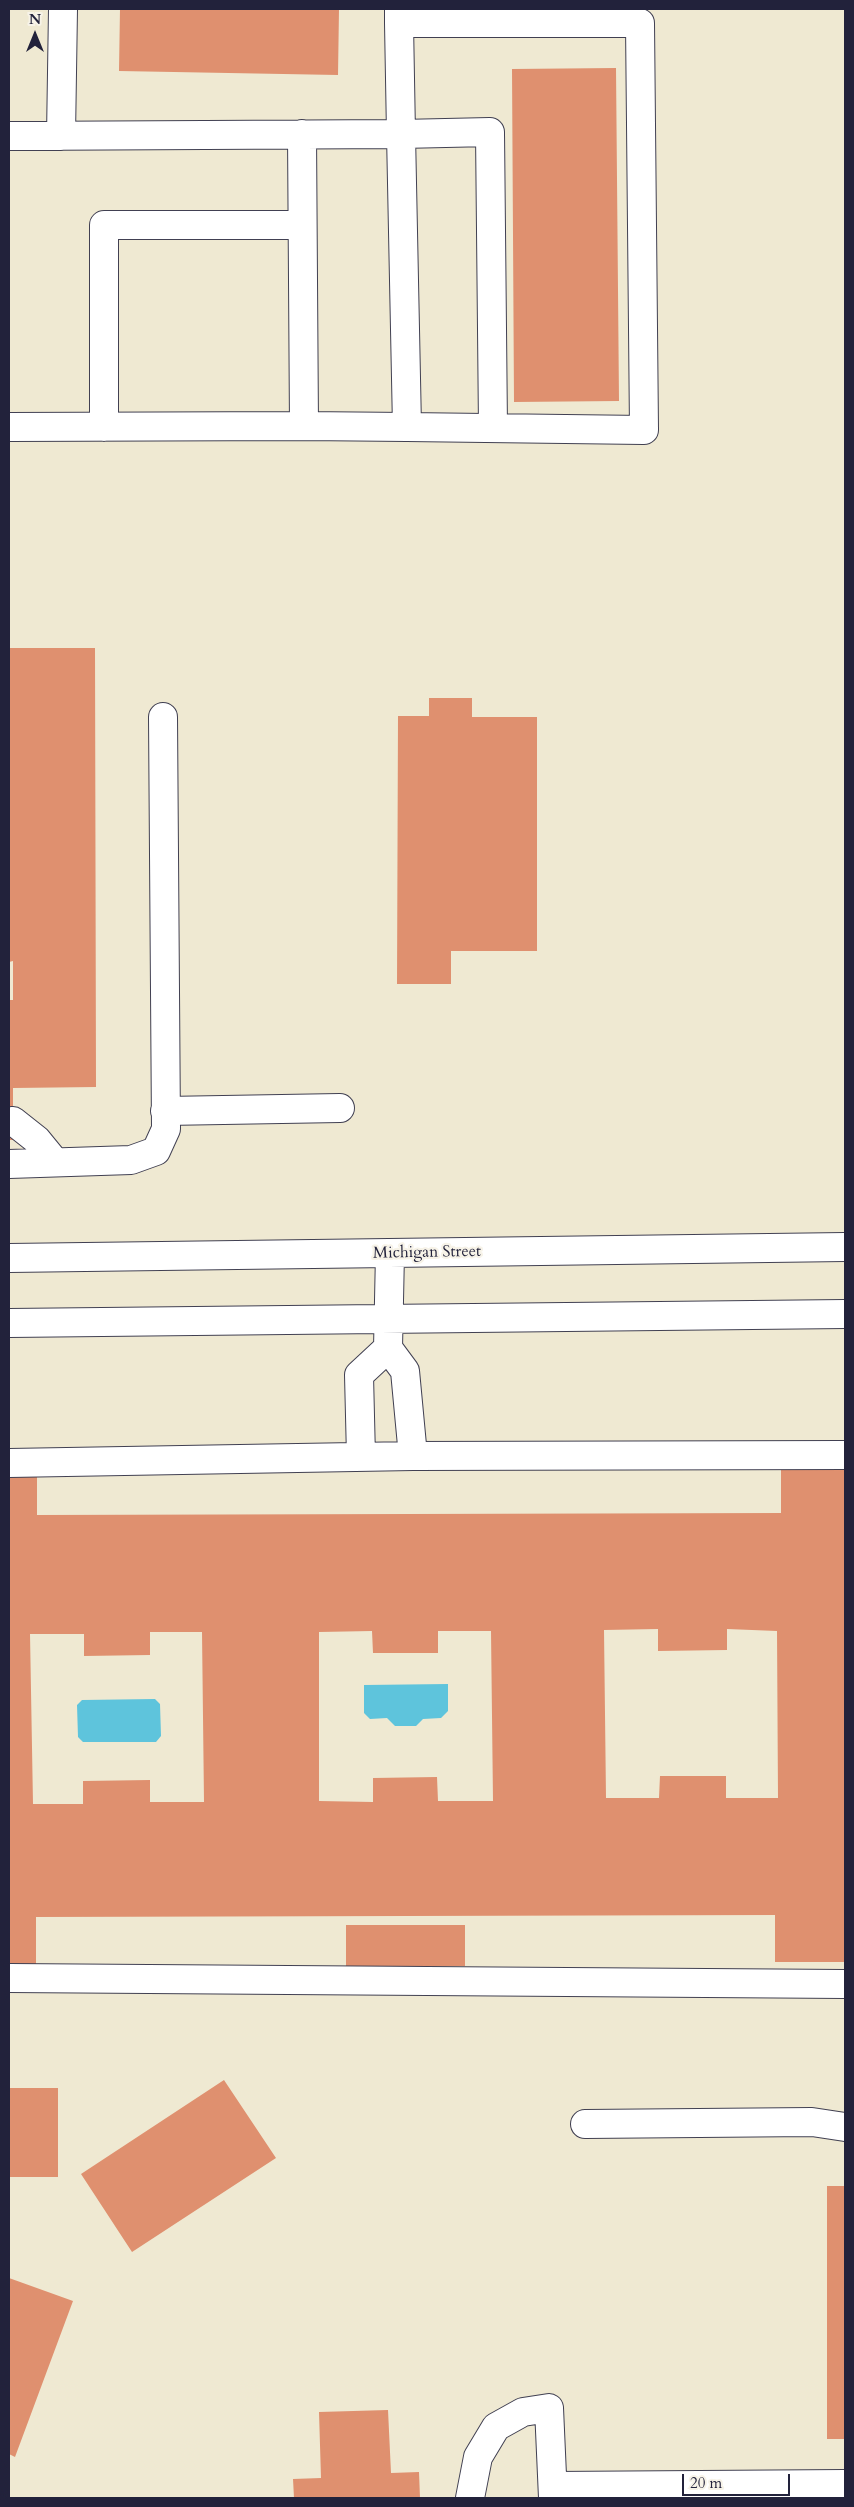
<!DOCTYPE html>
<html>
<head>
<meta charset="utf-8">
<style>
	body { margin:0 }
	#map { position:relative; width:854px; height:2507px; overflow:hidden; background:#efe9d2; font-family:Cardo,serif }
	canvas { display:block }
	.frame { position:absolute; inset:0; border:10px solid #22223b; pointer-events:none }
	.north { position:absolute; left:10px; top:10px; width:50px; height:50px; -webkit-text-stroke:4px #f7f3e8; paint-order:stroke; rotate:0deg; font-size:14px; font-weight:700; line-height:20px; text-align:center; color:#22223b }
	.north::after { content:''; display:block; margin:auto; width:18px; height:22px; background:#22223b; clip-path:polygon(50% 0,100% 100%,50% 72%,0 100%) }
	.scale { position:absolute; left:682px; top:2474px; width:108px; height:22px; box-sizing:border-box; border:2px solid #22223b; border-top:0; padding-left:6px; font-size:15px; line-height:18px; white-space:nowrap; color:#22223b; -webkit-text-stroke:4px #f7f3e8; paint-order:stroke }
</style>
</head>
<body>
<div id="map">
<canvas width="854" height="2507"></canvas>
<div class="frame"></div>
<div class="north">N</div>
<div class="scale">20 m</div>
</div>
<script>
const c = document.querySelector('canvas').getContext('2d');
c.lineJoin = 'round';
function fill(path, color) {
  c.fillStyle = color;
  c.fill(path, 'evenodd');
}
function shape(rows) {
  const path = new Path2D();
  for (const r of rows) {
    path.moveTo(r[0], r[1]);
    for (let i = 2; i < r.length; i += 2) path.lineTo(r[i], r[i + 1]);
  }
  return path;
}
function trace(path, color, width, dash) {
  c.strokeStyle = color;
  c.lineWidth = width;
  c.lineCap = dash ? 'butt' : 'round';
  c.setLineDash(dash || []);
  c.stroke(path);
}
function label(font, color, halo, rows, align = 'center') {
  c.font = font + ' Cardo,serif';
  c.lineWidth = 4.5;
  c.setLineDash([]);
  c.textBaseline = 'middle';
  c.strokeStyle = halo;
  c.fillStyle = color;
  for (const [text, x, y, turn = 0] of rows) {
    c.save();
    c.translate(x, y);
    c.rotate((+turn || 0) * Math.PI / 180);
    c.textAlign = isNaN(turn) ? turn : align;
    if (halo) c.strokeText(text, 0, 0);
    c.fillText(text, 0, 0);
    c.restore();
  }
}
const water = shape([
	[448,1684,448,1711,441,1718,423,1719,416,1726,395,1726,387,1718,370,1719,364,1713,364,1685],
	[155,1699,160,1704,161,1736,156,1742,83,1742,78,1737,77,1705,82,1700]
]);
const building = shape([
	[120,9,339,9,338,75,119,71],
	[616,68,619,401,514,402,512,69],
	[9,648,95,648,96,1087,13,1088,13,1140,9,1140,9,1000,13,1000,13,961,9,962],
	[429,698,472,698,472,717,537,717,537,951,451,951,451,984,397,984,398,716,429,716],
	[781,1462,845,1462,845,1962,775,1962,775,1915,36,1917,36,1972,9,1972,9,1468,37,1468,37,1515,781,1513],
	[658,1629,658,1651,727,1650,727,1629,777,1631,778,1798,726,1798,726,1776,660,1776,659,1798,606,1798,604,1630],
	[372,1631,373,1653,438,1653,438,1631,491,1631,493,1801,438,1801,437,1777,373,1778,373,1802,319,1801,319,1632],
	[150,1632,202,1632,204,1802,150,1802,150,1780,83,1781,83,1804,33,1804,30,1634,84,1634,84,1656,150,1655],
	[346,1925,465,1925,465,1966,346,1966],
	[224,2080,276,2158,132,2252,81,2174],
	[9,2088,58,2088,58,2177,9,2177],
	[827,2186,845,2186,845,2439,827,2439],
	[9,2278,73,2301,15,2457,9,2454],
	[388,2410,391,2473,419,2472,420,2498,294,2498,293,2479,321,2478,319,2412]
]);
const minor = shape([
	[399,23,401,134,490,132,493,428],
	[302,134,304,426,407,427],
	[9,136,401,134,407,427,644,430,640,23,399,23,399,9],
	[61,136,63,9],
	[9,427,304,426],
	[104,427,104,225,302,225],
	[165,1111,340,1108],
	[13,1121,37,1140,55,1162],
	[9,1164,131,1160,156,1151,166,1129,163,717],
	[390,1253,388,1348,405,1371,413,1456],
	[9,1258,845,1247],
	[9,1323,845,1314],
	[361,1457,359,1375,388,1348],
	[9,1463,413,1456,845,1455],
	[9,1978,845,1984],
	[585,2124,812,2122,845,2127],
	[554,2486,845,2484],
	[470,2498,478,2457,496,2427,523,2412,549,2408,553,2498]
]);
const streetNames = [
	["Michigan Street",427,1253,-1]
];
fill(water, '#5ec4dc');
fill(building, '#df906f');
trace(minor, '#414052', 30);
trace(minor, '#fff', 28);
label('16px', '#22223b', '#f7f3e8', streetNames);
</script>
</body>
</html>
